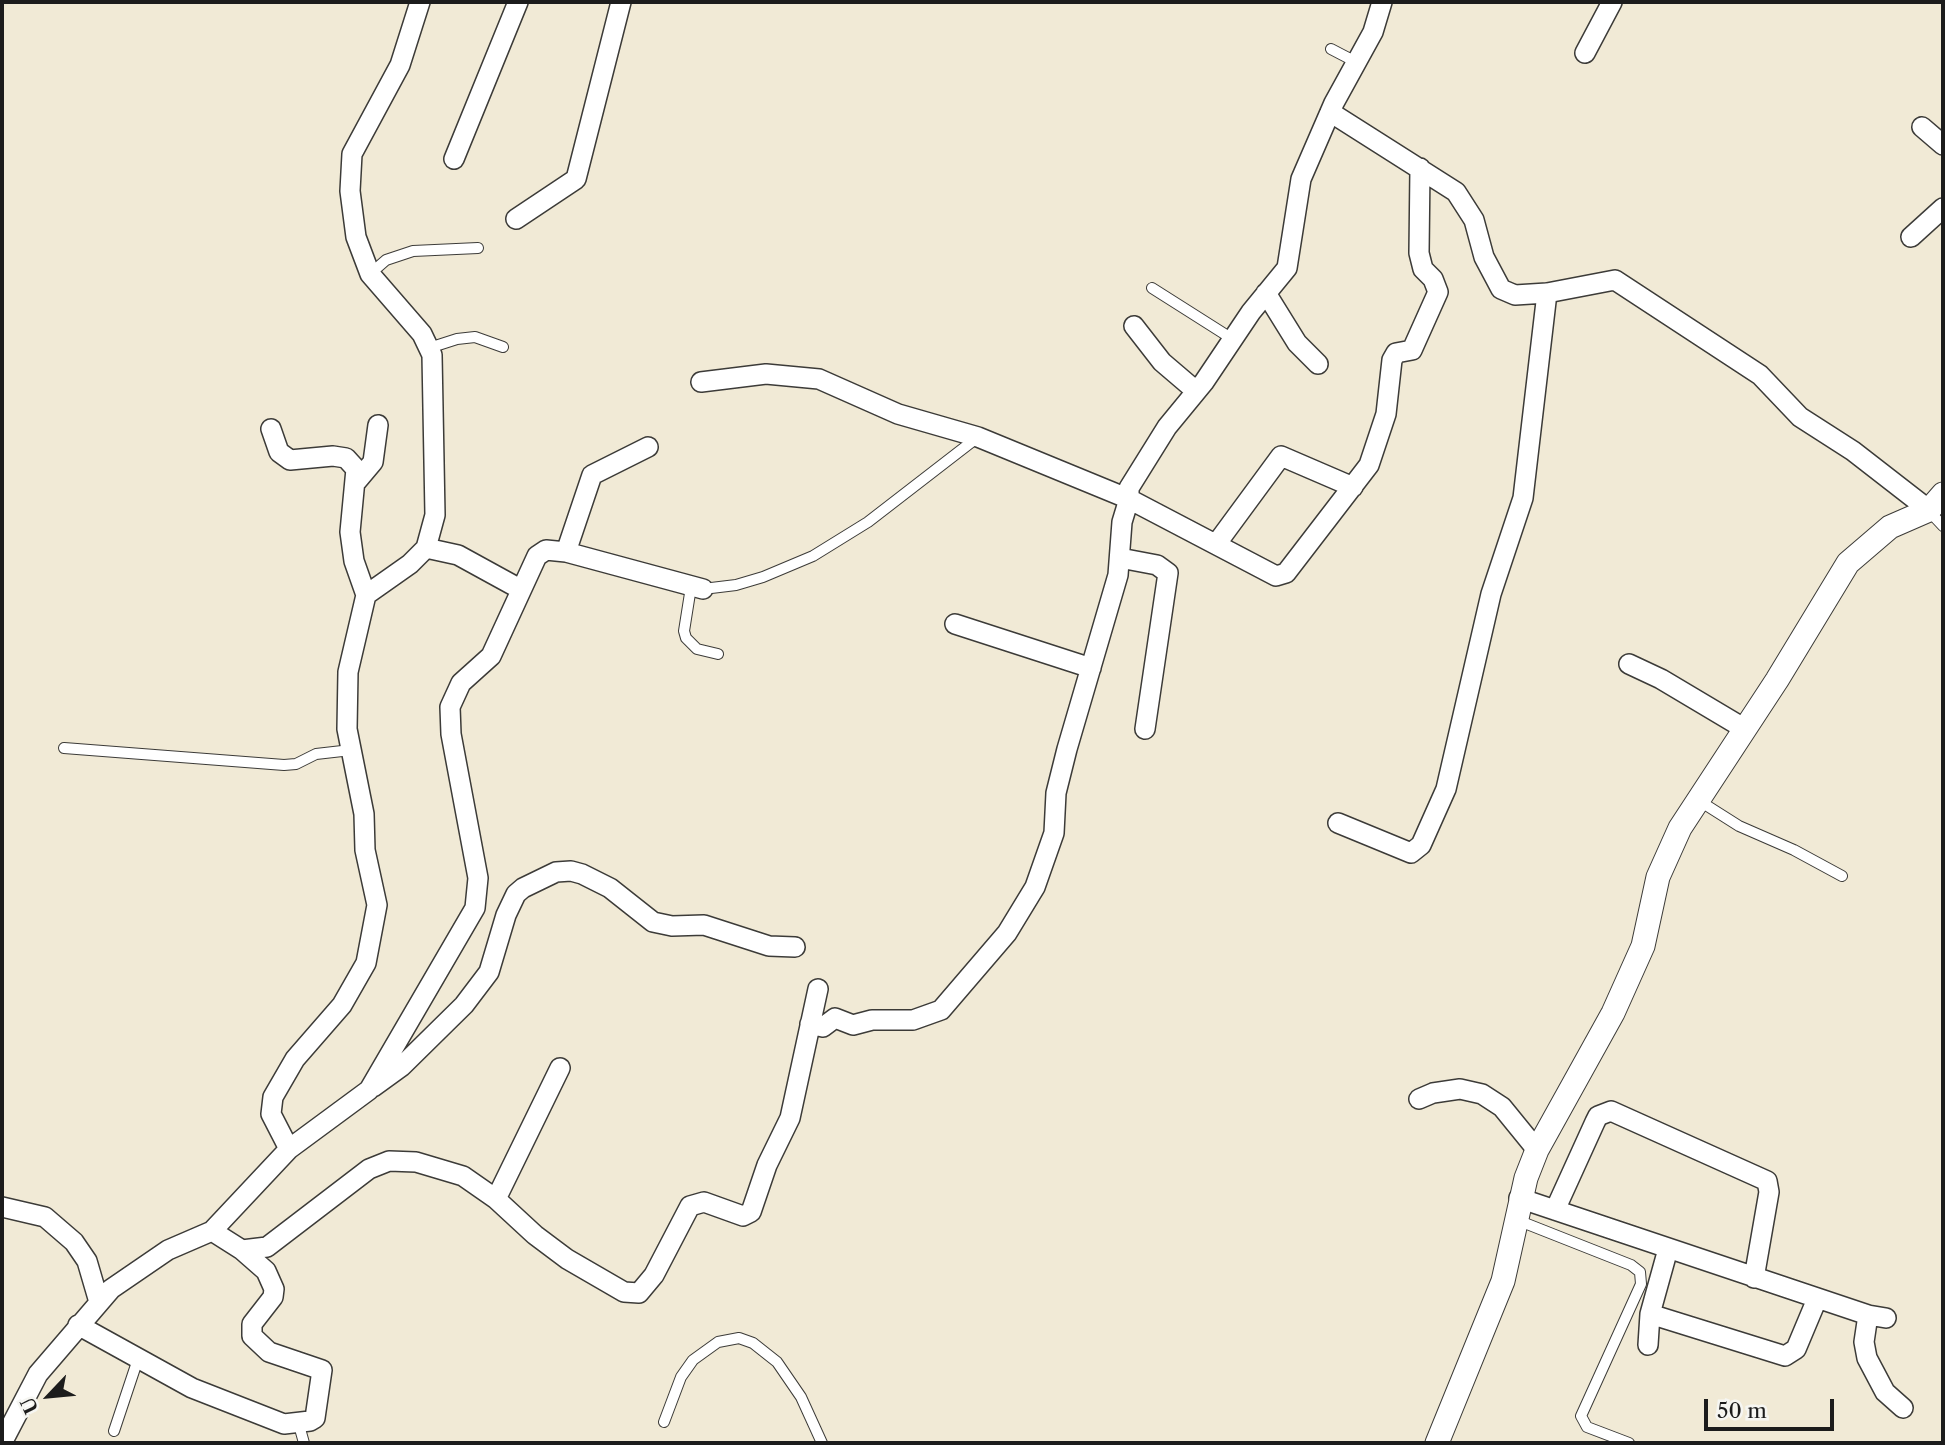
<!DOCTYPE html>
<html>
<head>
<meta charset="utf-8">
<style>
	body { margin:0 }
	#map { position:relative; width:1945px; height:1445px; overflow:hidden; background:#f1ead6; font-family:"Libre Caslon Text",serif }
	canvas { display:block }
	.frame { position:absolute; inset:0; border:4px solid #1c1c1c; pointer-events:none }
	.north { position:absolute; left:14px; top:1361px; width:70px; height:70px; -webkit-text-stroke:5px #f6f6f2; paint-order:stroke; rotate:244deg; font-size:19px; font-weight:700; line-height:28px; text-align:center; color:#1c1c1c }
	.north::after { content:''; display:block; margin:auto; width:24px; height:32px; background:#1c1c1c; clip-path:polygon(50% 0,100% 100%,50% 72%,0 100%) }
	.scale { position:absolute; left:1704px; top:1399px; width:130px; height:32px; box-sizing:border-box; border:4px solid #1c1c1c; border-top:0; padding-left:9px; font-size:21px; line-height:24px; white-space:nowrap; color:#1c1c1c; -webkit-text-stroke:5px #f6f6f2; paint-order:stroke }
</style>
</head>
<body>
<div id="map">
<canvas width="1945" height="1445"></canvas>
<div class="frame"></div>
<div class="north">U</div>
<div class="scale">50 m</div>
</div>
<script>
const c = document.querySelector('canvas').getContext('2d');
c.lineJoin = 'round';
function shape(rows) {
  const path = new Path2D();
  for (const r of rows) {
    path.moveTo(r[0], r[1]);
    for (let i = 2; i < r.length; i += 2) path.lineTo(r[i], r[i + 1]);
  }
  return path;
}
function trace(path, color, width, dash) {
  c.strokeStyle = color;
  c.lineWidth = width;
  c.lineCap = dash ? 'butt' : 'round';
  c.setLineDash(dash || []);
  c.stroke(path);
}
const service = shape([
	[1331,49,1356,62],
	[370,274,386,260,413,251,478,248],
	[1152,288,1234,340],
	[429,348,457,339,475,337,503,347],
	[1929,511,1943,526],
	[691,587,684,631,686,638,697,649,718,654],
	[703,589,736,585,763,577,813,556,868,522,978,437],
	[64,748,284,765,296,764,316,754,351,750],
	[1698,800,1739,826,1794,850,1842,876],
	[1517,1220,1631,1265,1640,1272,1641,1284,1581,1416,1587,1427,1629,1443],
	[664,1422,681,1377,693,1360,718,1342,739,1338,753,1343,777,1362,801,1397,822,1443],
	[299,1425,304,1443],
	[114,1431,138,1359]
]);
const minor = shape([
	[1585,53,1612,2],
	[1330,112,1456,192,1474,220,1484,257,1501,289,1515,295,1547,293,1615,280,1760,375,1800,417,1853,451,1929,510],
	[1922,127,1943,145],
	[454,159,518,2],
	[516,219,576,179,621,2],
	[1911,237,1943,208],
	[1266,293,1297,343,1318,364],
	[1134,326,1162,362,1196,391],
	[701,382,766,374,819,379,898,414,978,437,1129,499,1276,576,1286,573,1369,465,1386,414,1392,360,1396,353,1412,350,1438,292,1433,279,1423,269,1419,253,1420,168],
	[271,429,279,452,290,460,333,456,346,458,356,469,350,532,354,561,366,595,348,672,347,729,364,814,365,850,377,905,366,963,342,1005,295,1059,273,1097,271,1114,289,1149],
	[357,481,373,462,378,425],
	[1217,543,1281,456,1353,487],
	[426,548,458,555,520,589],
	[566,552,592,475,648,447],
	[1120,558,1157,565,1168,573,1145,729],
	[366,595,410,564,426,548,435,515,432,355,422,334,370,274,356,237,350,191,352,154,400,65,420,2],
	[955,624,1091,668],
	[1629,664,1661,679,1745,729],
	[1338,823,1411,853,1421,845,1446,789,1491,594,1523,498,1547,293],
	[810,1024,823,1027,835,1018,853,1025,872,1020,913,1020,941,1010,1007,933,1035,887,1054,833,1056,793,1067,749,1118,575,1122,522,1129,499,1129,488,1167,427,1204,382,1251,312,1287,268,1301,179,1334,103,1373,32,1382,2],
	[373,1087,402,1066,464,1005,489,972,506,915,516,894,523,888,556,872,571,871,582,874,610,888,653,922,672,926,704,925,769,946,795,947],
	[1419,1099,1433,1093,1460,1089,1482,1094,1502,1107,1537,1150],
	[1519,1198,1868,1315,1864,1342,1867,1358,1885,1392,1903,1408],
	[496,1199,560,1068],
	[2,1207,45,1217,74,1242,87,1261,99,1302],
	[1555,1210,1595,1122,1598,1116,1611,1111,1767,1181,1769,1192,1754,1278],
	[212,1231,242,1250,267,1247,369,1169,389,1161,416,1162,463,1176,496,1199,535,1235,567,1259,624,1292,639,1293,654,1275,690,1206,704,1202,743,1216,751,1212,767,1165,790,1118,818,989],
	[1650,1314,1785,1356,1796,1349,1817,1299],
	[1868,1315,1886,1318],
	[78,1325,192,1388,284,1424,310,1421,315,1418,322,1370,269,1352,252,1336,252,1324,273,1297,274,1289,266,1271,242,1250],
	[1648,1345,1650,1314,1668,1249],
	[2,1443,38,1374,111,1289,168,1250,212,1231,289,1149,369,1090,475,908,478,878,451,734,450,707,461,683,491,656,537,556,546,550,566,552,703,589]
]);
const tertiary = shape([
	[1437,1443,1503,1281,1526,1178,1537,1150,1613,1013,1643,946,1658,877,1680,828,1777,680,1848,563,1890,527,1929,510,1943,494]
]);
trace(service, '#3c3b38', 12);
trace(minor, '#3c3b38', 22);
trace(tertiary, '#3c3b38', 25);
trace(service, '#fff', 10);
trace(minor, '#fff', 19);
trace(tertiary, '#fff', 23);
</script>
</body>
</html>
